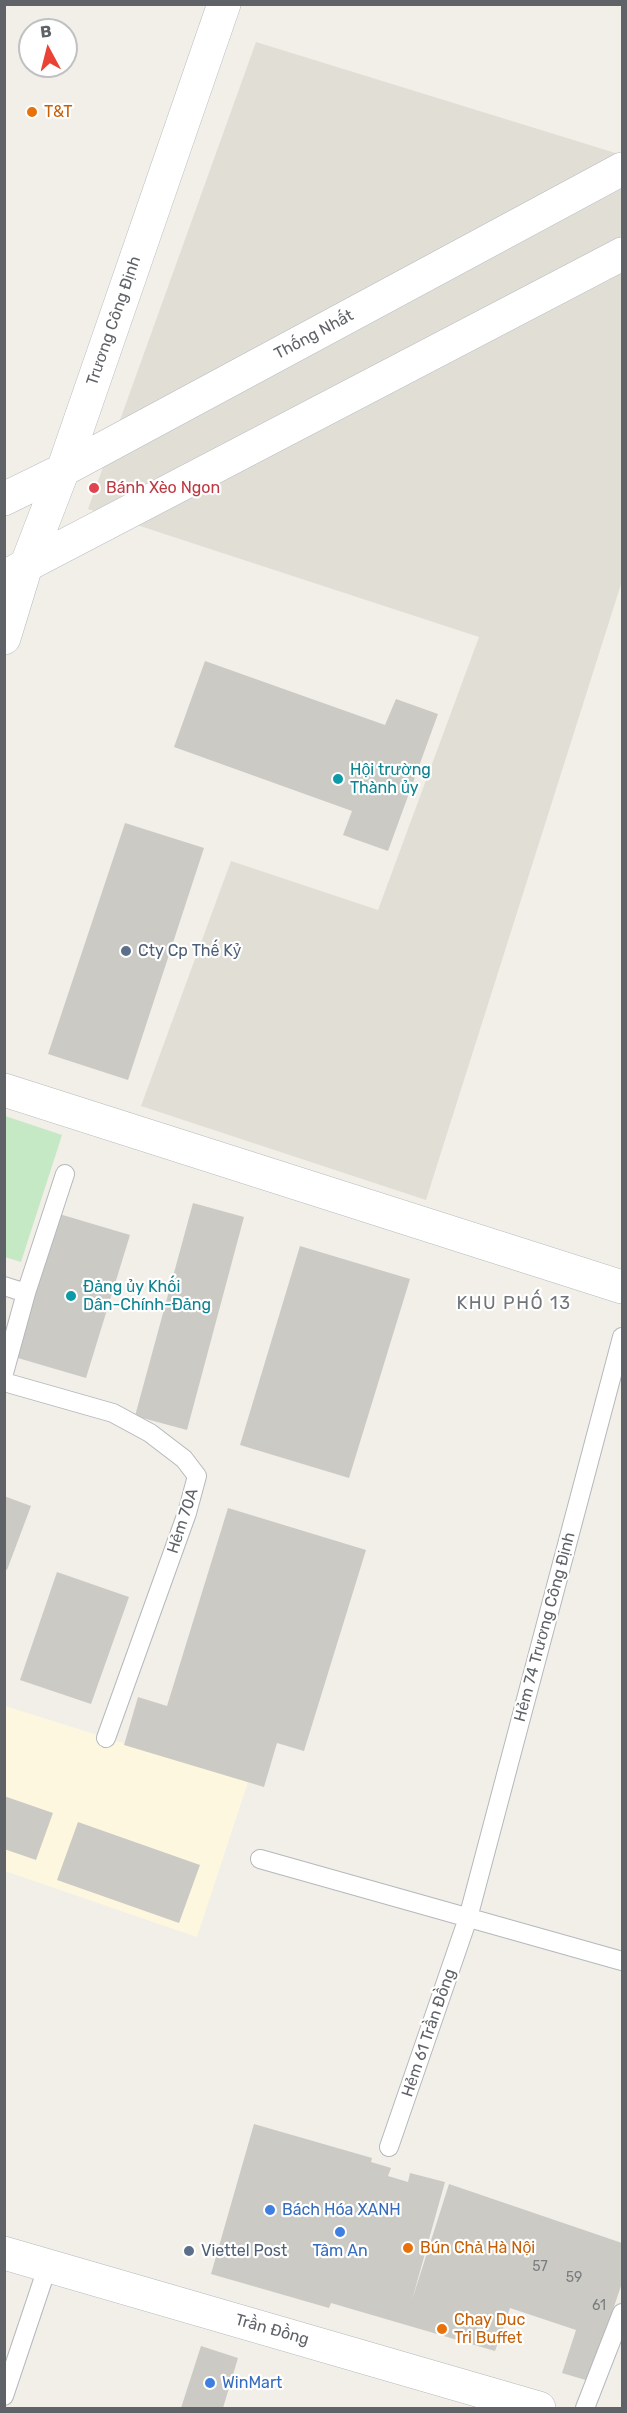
<!DOCTYPE html>
<html>
<head>
<meta charset="utf-8">
<style>
	body { margin:0 }
	#map { position:relative; width:627px; height:2413px; overflow:hidden; background:#f1efe8; font-family:Rubik,sans-serif }
	canvas { display:block }
	.frame { position:absolute; inset:0; border:6px solid #5f6368; pointer-events:none }
	.north { position:absolute; left:18px; top:18px; width:60px; height:60px; box-sizing:border-box; background:#fff; border:2px solid #bfc1c3; border-radius:50%; rotate:353deg; font-size:16px; font-weight:700; line-height:24px; text-align:center; color:#5f6368 }
	.north::after { content:''; display:block; margin:auto; width:21px; height:27px; background:#ea4335; clip-path:polygon(50% 0,100% 100%,50% 72%,0 100%) }
</style>
</head>
<body>
<div id="map">
<canvas width="627" height="2413"></canvas>
<div class="frame"></div>
<div class="north">B</div>
</div>
<script>
const c = document.querySelector('canvas').getContext('2d');
c.lineJoin = 'round';
function fill(path, color) {
  c.fillStyle = color;
  c.fill(path, 'evenodd');
}
function shape(rows) {
  const path = new Path2D();
  for (const r of rows) {
    path.moveTo(r[0], r[1]);
    for (let i = 2; i < r.length; i += 2) path.lineTo(r[i], r[i + 1]);
  }
  return path;
}
function trace(path, color, width, dash) {
  c.strokeStyle = color;
  c.lineWidth = width;
  c.lineCap = dash ? 'butt' : 'round';
  c.setLineDash(dash || []);
  c.stroke(path);
}
function label(font, color, halo, rows, align = 'center') {
  c.font = font + ' Rubik,sans-serif';
  c.lineWidth = 4.5;
  c.setLineDash([]);
  c.textBaseline = 'middle';
  c.strokeStyle = halo;
  c.fillStyle = color;
  for (const [text, x, y, turn = 0] of rows) {
    c.save();
    c.translate(x, y);
    c.rotate((+turn || 0) * Math.PI / 180);
    c.textAlign = isNaN(turn) ? turn : align;
    if (halo) c.strokeText(text, 0, 0);
    c.fillText(text, 0, 0);
    c.restore();
  }
}
const commercial = shape([
	[5,1706,248,1782,197,1937,5,1871]
]);
const education = shape([
	[256,42,622,155,622,581,426,1200,141,1106,231,861,378,910,479,637,88,509]
]);
const green = shape([
	[5,1116,62,1135,21,1262,5,1257]
]);
const building = shape([
	[205,661,385,725,396,699,438,714,388,851,343,835,352,811,174,747],
	[125,823,204,848,128,1080,48,1054],
	[193,1203,244,1217,187,1430,135,1416],
	[56,1213,130,1235,86,1378,11,1356],
	[300,1246,410,1279,349,1478,240,1445],
	[4,1496,31,1506,7,1570,4,1569],
	[228,1508,366,1550,304,1751,277,1743,264,1787,124,1745,138,1697,167,1706],
	[57,1572,129,1597,91,1704,20,1680],
	[4,1796,53,1813,36,1860,4,1849],
	[78,1822,200,1865,179,1923,57,1880],
	[254,2124,372,2158,371,2162,391,2168,388,2176,408,2182,410,2173,445,2182,412,2300,449,2184,622,2243,622,2283,589,2381,562,2373,576,2330,510,2308,495,2351,331,2303,329,2308,211,2274],
	[201,2346,238,2358,223,2408,181,2408]
]);
const lane = shape([
	[4,1286,26,1293],
	[4,1373,26,1293,65,1174],
	[4,1382,113,1413,150,1433,184,1459,197,1476,187,1513,106,1738],
	[260,1859,622,1961],
	[389,2147,468,1918,622,1337],
	[4,2396,48,2265],
	[585,2408,622,2313]
]);
const street = shape([
	[4,1090,622,1287],
	[4,2253,539,2408]
]);
const secondary = shape([
	[4,499,63,470,622,169],
	[4,577,622,254],
	[4,638,26,566,63,470,224,4]
]);
const markers = [
	[32,112,6,"#e8710a"],
	[94,488,6,"#e0444e"],
	[338,779,6,"#0f9aa8"],
	[126,951,6,"#5c6f8a"],
	[71,1296,6,"#0f9aa8"],
	[270,2210,6,"#3f7fe0"],
	[340,2232,6,"#3f7fe0"],
	[408,2248,6,"#e8710a"],
	[189,2251,6,"#5c6f8a"],
	[442,2329,6,"#e8710a"],
	[210,2383,6,"#3f7fe0"]
];
const numberNames = [
	["57",540,2267],
	["59",574,2278],
	["61",599,2306]
];
const foodNames = [
	["T&T",44,112],
	["Bún Chả Hà Nội",420,2248],
	["Chay Duc",454,2320],
	["Tri Buffet",454,2338]
];
const streetNames = [
	["Trương Công Định",114,321,-71],
	["Thống Nhất",314,335,-28],
	["Hẻm 70A",183,1521,-72],
	["Hẻm 74 Trương Công Định",545,1627,-75],
	["Hẻm 61 Trần Đồng",429,2033,-71],
	["Trần Đồng",272,2330,16]
];
const healthNames = [
	["Bánh Xèo Ngon",106,488]
];
const cultureNames = [
	["Hội trường",350,770],
	["Thành ủy",350,788],
	["Đảng ủy Khối",83,1287],
	["Dân-Chính-Đảng",83,1305]
];
const serviceNames = [
	["Cty Cp Thế Kỷ",138,951],
	["Viettel Post",201,2251]
];
const shopNames = [
	["Bách Hóa XANH",282,2210],
	["Tâm An",340,2251,"center"],
	["WinMart",222,2383]
];
const neighbourhoodNames = [
	["KHU PHỐ 13",514,1304]
];
fill(commercial, '#fef7e0');
fill(education, '#e1ded6');
fill(green, '#c5e8c5');
fill(building, '#cccac5');
trace(lane, '#b5b8bc', 20);
trace(street, '#b5b8bc', 34);
trace(secondary, '#b6babf', 34);
trace(lane, '#fff', 18);
trace(street, '#fff', 33);
trace(secondary, '#fff', 33);
for (const [x, y, r, color] of markers) {
  const dot = new Path2D();
  dot.arc(x, y, r, 0, 2 * Math.PI);
  c.fillStyle = color;
  c.fill(dot);
  trace(dot, '#fff', 2);
}
label('14px', '#7a7d7f', null, numberNames);
label('16px', '#c56008', '#fff', foodNames, 'left');
label('16px', '#5f6368', '#fff', streetNames);
label('16px', '#be3a42', '#fff', healthNames, 'left');
label('16px', '#0d838f', '#fff', cultureNames, 'left');
label('16px', '#4e5e75', '#fff', serviceNames, 'left');
label('16px', '#366cbe', '#fff', shopNames, 'left');
c.letterSpacing = '1.5px';
label('18px', '#70757a', '#fff', neighbourhoodNames);
c.letterSpacing = '0px';
</script>
</body>
</html>
